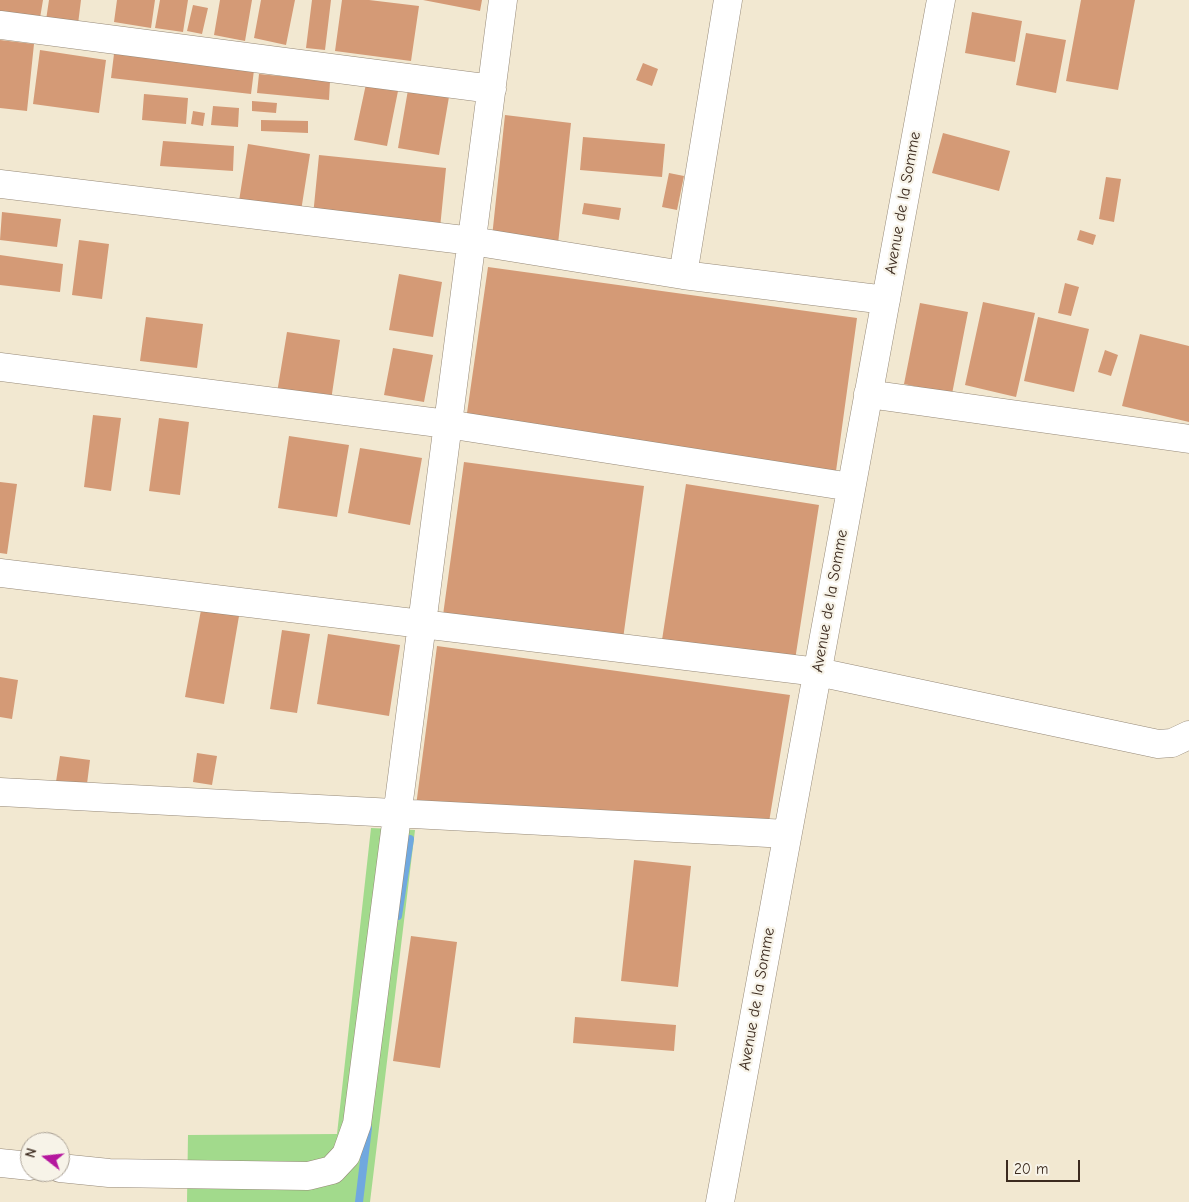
<!DOCTYPE html>
<html>
<head>
<meta charset="utf-8">
<style>
	body { margin:0 }
	#map { position:relative; width:1189px; height:1202px; overflow:hidden; background:#f2e8d1; font-family:"Comic Neue",sans-serif }
	canvas { display:block }
	.north { position:absolute; left:20px; top:1132px; width:50px; height:50px; box-sizing:border-box; background:#f7f3e8; border:1px solid #aca397; border-radius:50%; rotate:286deg; font-size:14px; font-weight:700; line-height:20px; text-align:center; color:#3b2a1e }
	.north::after { content:''; display:block; margin:auto; width:18px; height:22px; background:#b5179e; clip-path:polygon(50% 0,100% 100%,50% 72%,0 100%) }
	.scale { position:absolute; left:1006px; top:1160px; width:74px; height:22px; box-sizing:border-box; border:2px solid #3b2a1e; border-top:0; padding-left:6px; font-size:15px; line-height:18px; white-space:nowrap; color:#3b2a1e; -webkit-text-stroke:4px #f7f3e8; paint-order:stroke }
</style>
</head>
<body>
<div id="map">
<canvas width="1189" height="1202"></canvas>
<div class="north">N</div>
<div class="scale">20 m</div>
</div>
<script>
const c = document.querySelector('canvas').getContext('2d');
c.lineJoin = 'round';
function fill(path, color) {
  c.fillStyle = color;
  c.fill(path, 'evenodd');
}
function shape(rows) {
  const path = new Path2D();
  for (const r of rows) {
    path.moveTo(r[0], r[1]);
    for (let i = 2; i < r.length; i += 2) path.lineTo(r[i], r[i + 1]);
  }
  return path;
}
function trace(path, color, width, dash) {
  c.strokeStyle = color;
  c.lineWidth = width;
  c.lineCap = dash ? 'butt' : 'round';
  c.setLineDash(dash || []);
  c.stroke(path);
}
function label(font, color, halo, rows, align = 'center') {
  c.font = font + ' "Comic Neue",sans-serif';
  c.lineWidth = 4.5;
  c.setLineDash([]);
  c.textBaseline = 'middle';
  c.strokeStyle = halo;
  c.fillStyle = color;
  for (const [text, x, y, turn = 0] of rows) {
    c.save();
    c.translate(x, y);
    c.rotate((+turn || 0) * Math.PI / 180);
    c.textAlign = isNaN(turn) ? turn : align;
    if (halo) c.strokeText(text, 0, 0);
    c.fillText(text, 0, 0);
    c.restore();
  }
}
const green = shape([
	[371,828,415,830,370,1202,187,1202,188,1135,337,1134]
]);
const stream = shape([
	[398,916,410,839],
	[359,1202,368,1128]
]);
const building = shape([
	[0,0,43,0,40,18,0,12],
	[49,0,81,0,78,24,46,20],
	[117,0,155,0,151,28,114,22],
	[160,0,188,0,183,32,155,28],
	[220,0,252,0,245,41,214,35],
	[261,0,295,0,286,45,254,38],
	[312,0,331,0,325,50,306,48],
	[342,0,369,0,419,6,411,61,335,51],
	[423,0,482,0,480,11],
	[1081,0,1135,0,1118,90,1066,81],
	[193,5,208,8,202,34,187,31],
	[972,12,1022,21,1015,62,965,53],
	[1026,33,1066,40,1056,93,1016,85],
	[0,40,34,44,27,111,0,108],
	[40,50,106,60,99,113,33,104],
	[114,54,254,70,251,94,111,78],
	[643,63,658,69,652,86,636,80],
	[259,74,330,81,329,100,257,93],
	[366,84,398,91,387,146,354,140],
	[409,84,450,91,439,155,398,148],
	[144,94,188,98,186,124,142,120],
	[252,101,277,103,276,113,252,111],
	[213,106,239,108,238,127,211,125],
	[193,111,205,113,203,126,191,124],
	[505,115,571,123,558,244,492,237],
	[261,120,308,121,308,133,261,131],
	[943,133,1010,151,999,191,932,173],
	[583,137,665,144,662,177,580,170],
	[163,141,234,146,233,171,160,166],
	[248,144,310,154,301,211,239,201],
	[319,155,446,168,440,228,313,216],
	[669,173,684,176,677,210,662,207],
	[1106,177,1121,179,1114,222,1099,219],
	[584,203,621,208,619,220,582,214],
	[2,212,61,219,57,247,0,240],
	[1080,230,1096,235,1093,245,1077,240],
	[79,240,109,244,102,299,72,295],
	[0,255,63,264,60,292,0,285],
	[488,267,857,318,836,471,466,420],
	[399,274,442,282,433,337,389,330],
	[1065,283,1079,287,1071,316,1058,313],
	[983,302,1035,313,1016,397,965,385],
	[920,303,968,312,952,394,904,384],
	[146,317,203,324,197,368,140,361],
	[1038,317,1089,329,1074,392,1024,381],
	[287,332,340,340,330,407,276,399],
	[1140,334,1189,346,1189,422,1122,406],
	[393,348,433,355,424,402,384,395],
	[1105,350,1118,355,1111,376,1098,372],
	[93,415,121,418,111,491,84,487],
	[159,418,189,422,180,495,149,491],
	[289,436,349,445,337,517,278,508],
	[360,448,422,458,410,525,348,513],
	[464,462,644,486,623,639,443,615],
	[0,482,17,484,7,554,0,553],
	[686,484,819,505,795,660,662,640],
	[201,610,239,616,224,704,185,697],
	[282,630,310,634,297,713,270,709],
	[328,634,400,645,389,716,317,704],
	[437,646,790,695,769,822,416,806],
	[0,677,18,680,12,719,0,717],
	[197,753,217,756,212,785,193,782],
	[60,756,90,760,86,792,55,788],
	[634,860,691,866,678,987,621,981],
	[411,936,457,942,440,1068,393,1061],
	[575,1017,676,1025,674,1051,573,1043]
]);
const street = shape([
	[0,25,492,89],
	[0,184,472,241,683,275,886,300],
	[683,275,728,0],
	[0,367,447,424,851,487],
	[868,394,1189,439],
	[0,573,818,672,1158,744,1172,743,1189,735],
	[0,792,787,834],
	[0,1163,30,1166],
	[60,1168,109,1173,308,1176,332,1170,346,1155,357,1124,503,0],
	[720,1202,941,0]
]);
const streetNames = [
	["Avenue de la Somme",903,203,-80],
	["Avenue de la Somme",830,601,-80],
	["Avenue de la Somme",757,999,-80]
];
fill(green, '#a2da8c');
trace(stream, '#70a8df', 8);
fill(building, '#d49a76');
trace(street, '#968978', 29);
trace(street, '#fff', 28);
label('16px', '#3b2a1e', '#f7f3e8', streetNames);
</script>
</body>
</html>
